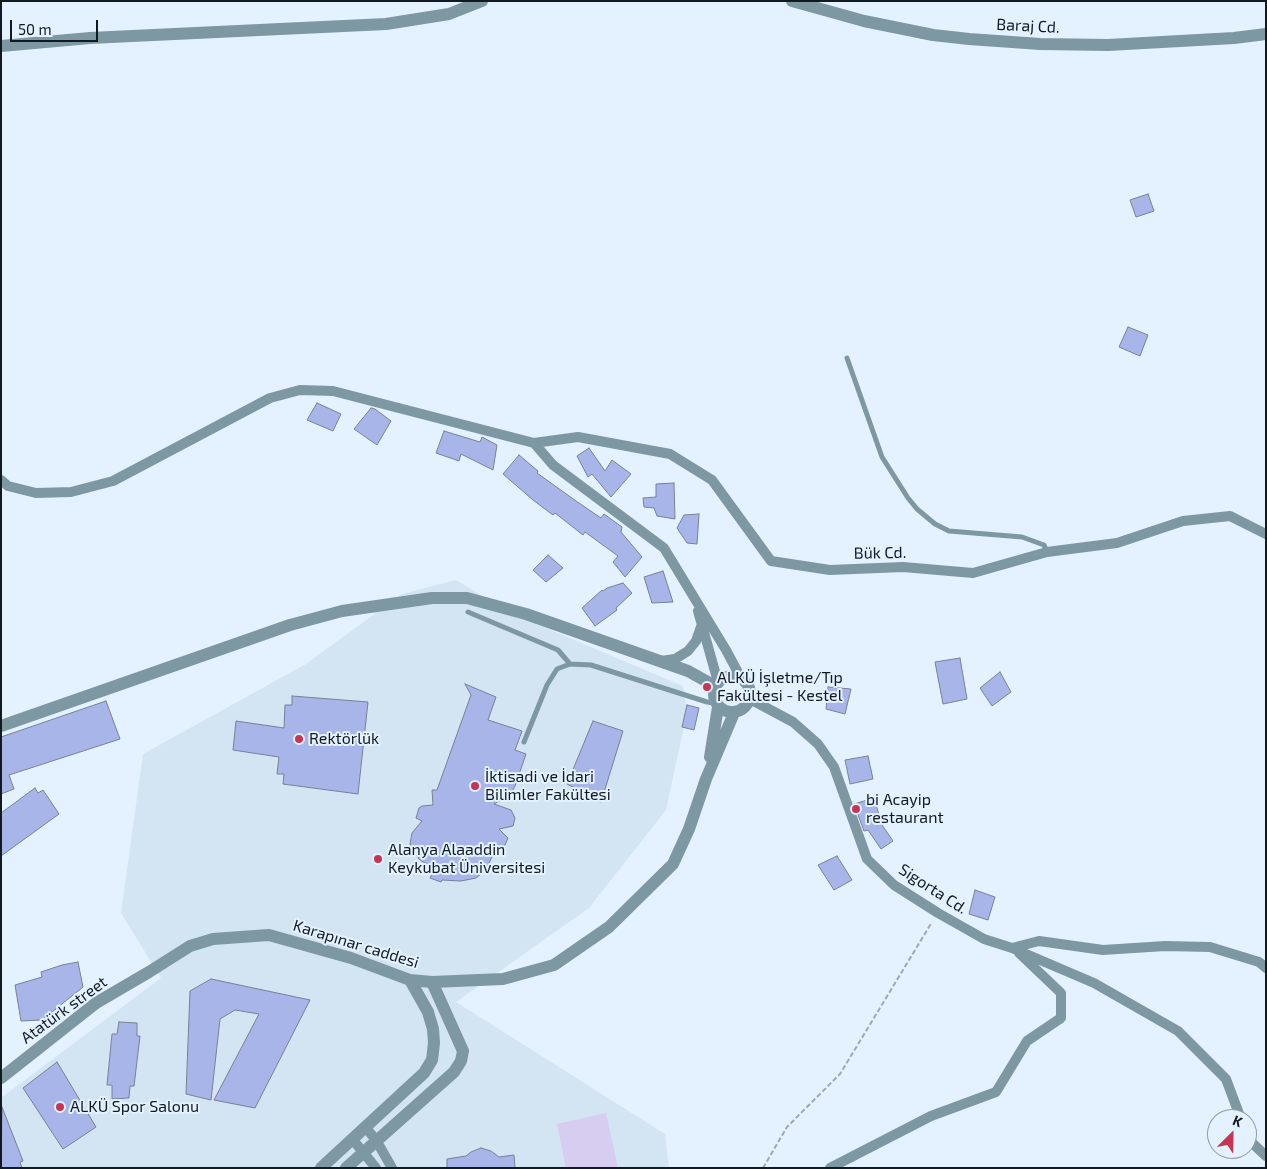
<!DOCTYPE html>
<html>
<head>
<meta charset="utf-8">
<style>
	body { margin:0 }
	#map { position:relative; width:1267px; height:1169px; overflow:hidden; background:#e4f2ff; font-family:"Exo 2",sans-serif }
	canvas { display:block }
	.frame { position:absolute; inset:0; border:2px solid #121a21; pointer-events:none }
	.north { position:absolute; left:1207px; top:1109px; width:50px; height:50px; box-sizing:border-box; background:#e4f2ff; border:1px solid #909ca6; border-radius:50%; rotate:23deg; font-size:14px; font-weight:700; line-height:20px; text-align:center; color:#121a21 }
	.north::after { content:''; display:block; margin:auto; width:18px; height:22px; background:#c63652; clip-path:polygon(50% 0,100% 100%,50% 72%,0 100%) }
	.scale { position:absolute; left:10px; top:20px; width:88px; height:22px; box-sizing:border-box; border:2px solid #121a21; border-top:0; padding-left:6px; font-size:15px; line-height:18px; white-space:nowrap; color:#121a21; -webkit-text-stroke:4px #e4f2ff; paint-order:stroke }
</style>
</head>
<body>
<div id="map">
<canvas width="1267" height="1169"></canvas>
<div class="frame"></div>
<div class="north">K</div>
<div class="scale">50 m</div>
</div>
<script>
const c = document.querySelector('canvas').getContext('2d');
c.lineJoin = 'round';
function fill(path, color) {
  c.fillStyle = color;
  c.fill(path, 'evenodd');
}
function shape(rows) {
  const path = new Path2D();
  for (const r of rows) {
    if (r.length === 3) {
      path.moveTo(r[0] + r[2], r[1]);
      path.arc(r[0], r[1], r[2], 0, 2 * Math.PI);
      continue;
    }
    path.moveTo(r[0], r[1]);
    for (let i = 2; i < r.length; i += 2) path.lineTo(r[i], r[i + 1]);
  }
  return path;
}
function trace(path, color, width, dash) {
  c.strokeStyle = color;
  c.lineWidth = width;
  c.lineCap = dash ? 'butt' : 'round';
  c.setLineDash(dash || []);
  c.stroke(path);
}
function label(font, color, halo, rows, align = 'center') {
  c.font = font + ' "Exo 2",sans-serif';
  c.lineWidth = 4;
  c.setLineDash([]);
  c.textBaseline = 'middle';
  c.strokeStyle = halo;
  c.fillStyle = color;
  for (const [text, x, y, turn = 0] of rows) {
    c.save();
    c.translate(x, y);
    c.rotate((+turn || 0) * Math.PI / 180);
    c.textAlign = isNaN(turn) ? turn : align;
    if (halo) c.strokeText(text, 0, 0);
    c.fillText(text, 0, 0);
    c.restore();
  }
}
const built = shape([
	[456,580,508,612,683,686,687,712,666,810,589,908,456,1002,665,1134,669,1168,1,1168,1,1098,161,978,121,913,143,754,306,664,402,594]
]);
const green = shape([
	[606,1113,618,1168,566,1168,557,1124]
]);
const building = shape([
	[1148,194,1154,211,1136,217,1130,200,1148,194],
	[1128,327,1148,335,1140,356,1119,347,1128,327],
	[317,403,341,414,333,431,307,420,317,403],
	[371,408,375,409,391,421,377,445,354,429,371,408],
	[444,431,480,442,482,437,497,445,493,470,461,454,459,461,436,453,444,431],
	[589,448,605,471,612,460,631,474,611,497,592,474,588,477,577,456,589,448],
	[519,455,538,471,537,473,576,501,601,518,604,514,622,527,621,532,642,557,625,577,613,562,618,556,585,532,583,535,555,513,553,515,533,500,503,474,519,455],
	[674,483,675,519,657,516,654,508,644,507,643,498,656,497,656,484,674,483],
	[699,514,697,544,687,543,677,528,684,515,699,514],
	[548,555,563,568,546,582,533,570,548,555],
	[663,571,673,602,652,603,644,577,663,571],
	[623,583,632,593,616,608,617,610,595,626,582,608,602,590,603,591,607,588,623,583],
	[960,658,967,699,943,704,935,662,960,658],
	[1000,672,1011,692,992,706,980,688,1000,672],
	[465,684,496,697,488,720,522,731,515,750,526,754,515,786,510,795,494,804,511,810,515,818,513,826,499,829,508,838,505,845,500,847,498,852,495,850,486,870,476,878,461,881,442,880,441,882,430,878,432,874,427,872,430,865,423,862,419,859,410,844,412,833,422,821,416,818,419,808,422,806,433,805,432,790,437,790,471,695,465,684],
	[828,687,851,689,845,714,826,709,828,687],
	[292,696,368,702,358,794,283,784,284,774,277,774,279,757,233,750,236,721,284,728,285,705,292,705,292,696],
	[106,701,120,739,9,775,14,789,1,794,1,737,106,701],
	[687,705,699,708,694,730,682,727,687,705],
	[593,721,623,731,601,802,567,784,593,721],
	[868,756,873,779,850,784,845,760,868,756],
	[35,788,38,793,43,790,59,814,1,856,1,813,35,788],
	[874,798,882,825,893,841,881,849,868,830,864,831,854,804,874,798],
	[837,856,852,880,834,890,818,865,837,856],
	[975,890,995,897,988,920,969,914,975,890],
	[78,962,83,987,42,1020,21,1021,15,985,42,977,41,972,62,965,78,962],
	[211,979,310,1000,255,1108,214,1100,259,1014,235,1010,220,1019,211,1100,186,1094,190,991,211,979],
	[119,1022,137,1023,137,1036,140,1036,134,1086,130,1086,129,1098,112,1099,112,1085,107,1085,112,1034,117,1034,119,1022],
	[57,1062,96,1127,63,1149,23,1088,57,1062],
	[2,1107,23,1161,20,1162,22,1168,1,1168,2,1107],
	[481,1148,491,1151,499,1157,514,1155,515,1168,447,1168,447,1159,466,1156,471,1152,481,1148]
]);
const path = shape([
	[763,1168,787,1127,840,1074,932,922]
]);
const service = shape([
	[847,358,882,457,908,498,917,509,935,524,949,531,1022,537,1044,545,1047,552],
	[468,612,558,650,570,664],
	[524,742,547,685,557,669,570,664,591,665,707,702,715,703]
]);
const minor = shape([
	[534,443,578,437,670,454,712,480,771,561,830,570,903,567,973,573,1047,552,1117,543,1183,521,1230,516,1266,534],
	[1,480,8,486,36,493,71,492,113,481,270,398,300,390,333,391,534,443,553,465,664,548,726,650,741,678],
	[698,611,718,682],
	[661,661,675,659,688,651,696,641,702,624],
	[750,699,793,722,818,744,834,767,867,859,894,885,938,913,984,939,1012,948,1094,983,1178,1031,1226,1079,1241,1119],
	[1012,948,1039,941,1103,950,1165,946,1210,947,1259,962,1266,968],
	[366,1128,376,1140,392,1168],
	[1247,1135,1249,1140,1266,1156],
	[353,1140,376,1168],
	[830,1168,931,1116,996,1092,1027,1041,1061,1018,1061,993,1019,953]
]);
const tertiary = shape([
	[792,1,864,21,933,35,969,39,1040,44,1108,45,1234,38,1266,34],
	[1,46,90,38,386,24,449,14,482,1],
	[732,694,18],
	[1,726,290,625,342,611,432,598,467,598,526,614,688,671,715,686],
	[710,757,718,707],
	[1,1078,96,1003,149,972,190,946,213,939,269,935,351,958,410,980,432,982,503,979,554,965,609,927,673,864,689,829,706,779,734,713],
	[321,1168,424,1073,432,1060,434,1043,433,1029,428,1012,410,980],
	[346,1168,454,1072,461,1061,463,1051,432,982]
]);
const markers = [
	[707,687,5,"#c63652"],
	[299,739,5,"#c63652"],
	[475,786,5,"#c63652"],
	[856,809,5,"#c63652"],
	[378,859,5,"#c63652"],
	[60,1107,5,"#c63652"]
];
const streetNames = [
	["Baraj Cd.",1028,26,3],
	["Bük Cd.",880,553,-1],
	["Sigorta Cd.",933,889,33],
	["Karapınar caddesi",356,944,17],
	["Atatürk street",64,1010,-36]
];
const poiNames = [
	["ALKÜ İşletme/Tıp",717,678],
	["Fakültesi - Kestel",717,696],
	["Rektörlük",309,739],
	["İktisadi ve İdari",485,777],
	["Bilimler Fakültesi",485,795],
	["bi Acayip",866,800],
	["restaurant",866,818],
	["Alanya Alaaddin",388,850],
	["Keykubat Üniversitesi",388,868],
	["ALKÜ Spor Salonu",70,1107]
];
fill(built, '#d3e4f3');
fill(green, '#d7cdf0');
fill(building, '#a7b5e9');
trace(building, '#798098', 1);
trace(path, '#9da9b4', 2, [5, 2.5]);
trace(service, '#7d98a2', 5);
trace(minor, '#7d98a2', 10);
trace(tertiary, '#7d98a2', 12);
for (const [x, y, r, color] of markers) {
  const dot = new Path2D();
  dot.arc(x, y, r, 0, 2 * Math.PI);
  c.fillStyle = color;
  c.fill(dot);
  trace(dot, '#e4f2ff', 2);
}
label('16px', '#121a21', '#e4f2ff', streetNames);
label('16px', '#121a21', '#e4f2ff', poiNames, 'left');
</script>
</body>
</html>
